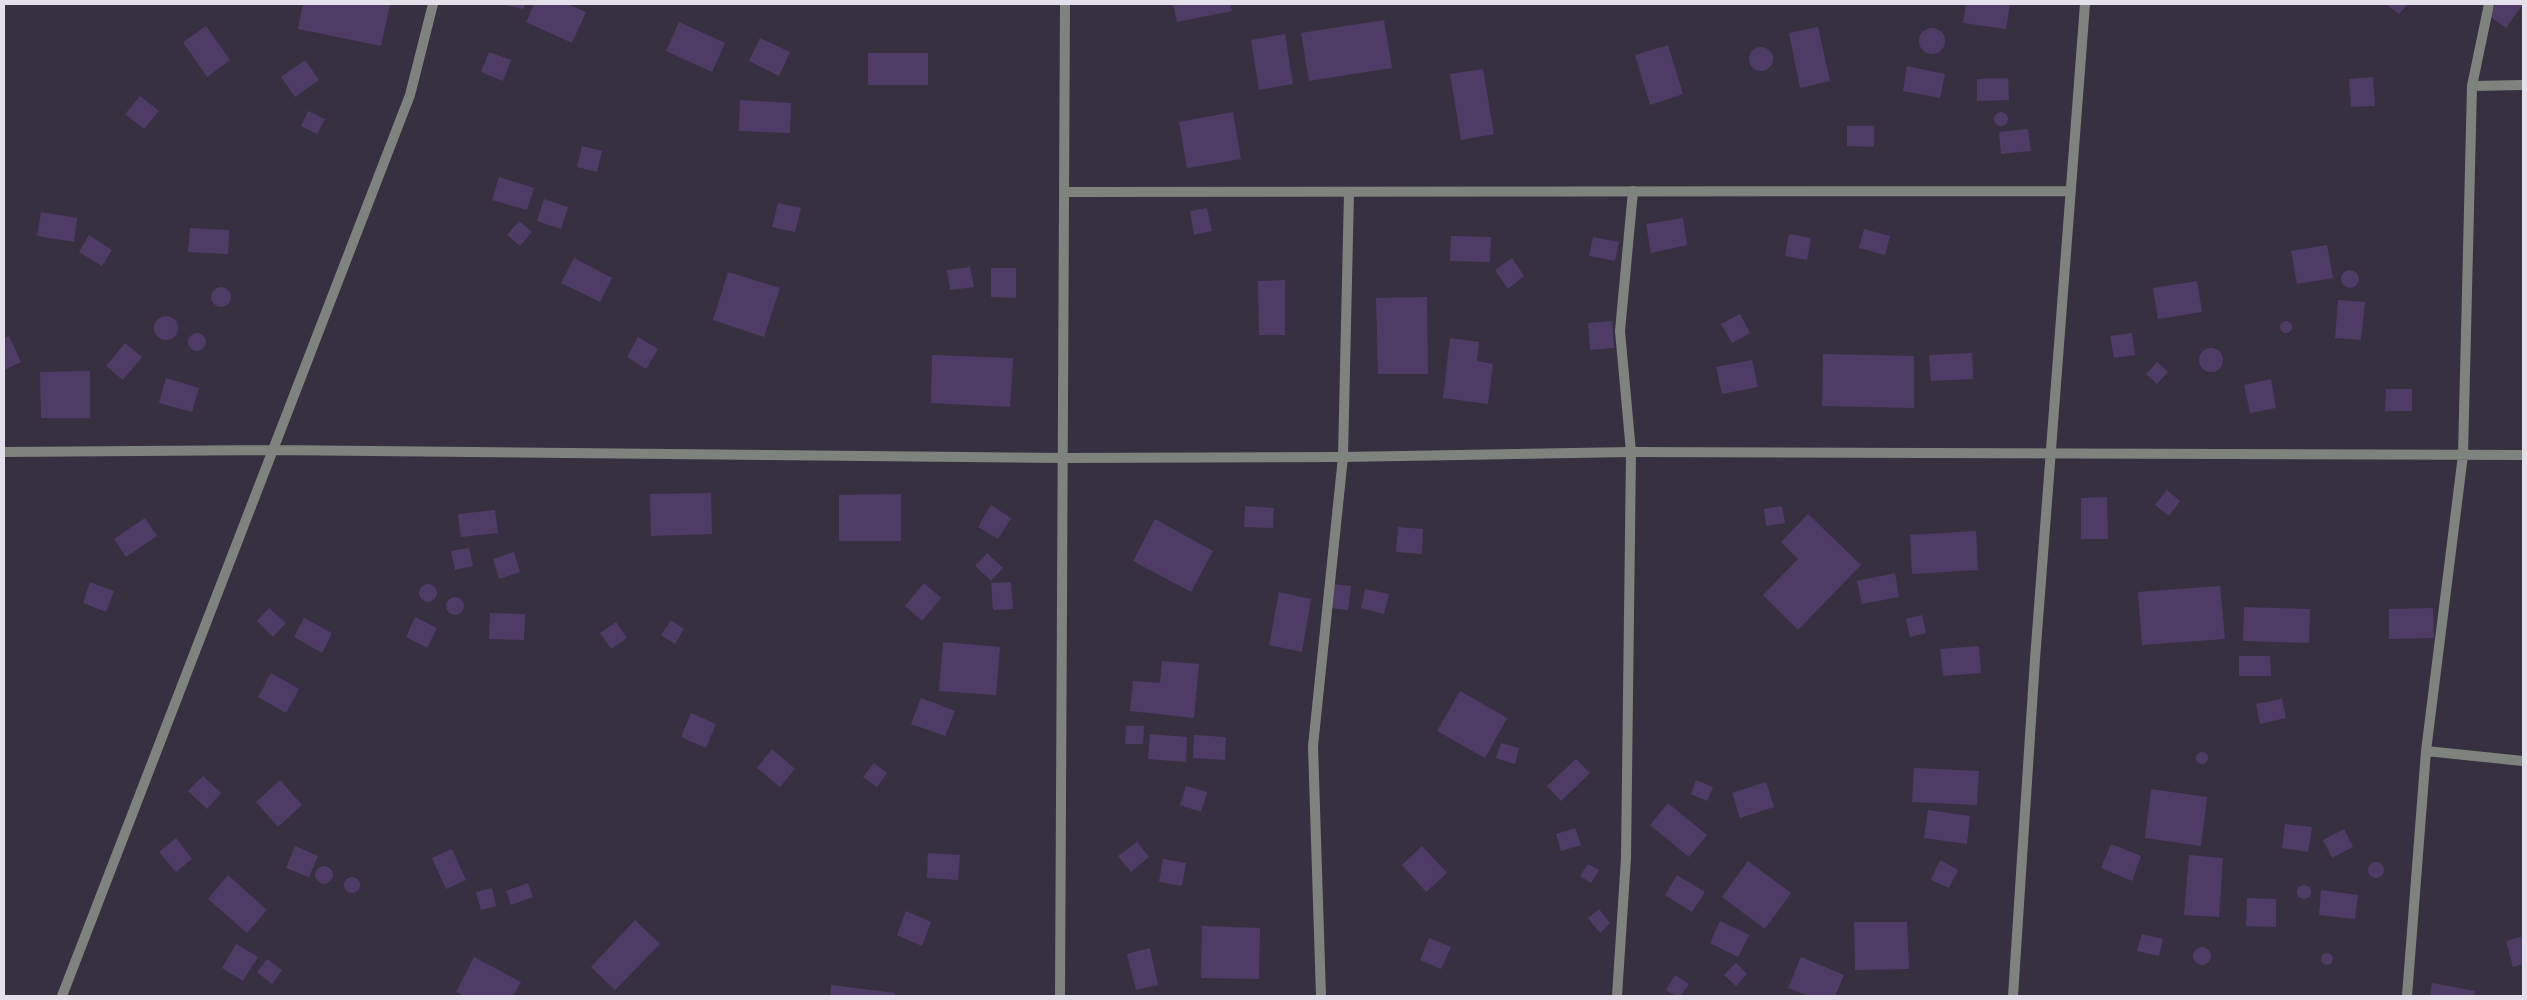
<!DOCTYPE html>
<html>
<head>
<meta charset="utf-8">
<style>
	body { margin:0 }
	#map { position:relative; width:2527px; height:1000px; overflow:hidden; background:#373040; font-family:"PT Sans Narrow",sans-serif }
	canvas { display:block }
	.frame { position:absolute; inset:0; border:5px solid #e4e0eb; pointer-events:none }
</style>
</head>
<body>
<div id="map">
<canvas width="2527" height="1000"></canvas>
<div class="frame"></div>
</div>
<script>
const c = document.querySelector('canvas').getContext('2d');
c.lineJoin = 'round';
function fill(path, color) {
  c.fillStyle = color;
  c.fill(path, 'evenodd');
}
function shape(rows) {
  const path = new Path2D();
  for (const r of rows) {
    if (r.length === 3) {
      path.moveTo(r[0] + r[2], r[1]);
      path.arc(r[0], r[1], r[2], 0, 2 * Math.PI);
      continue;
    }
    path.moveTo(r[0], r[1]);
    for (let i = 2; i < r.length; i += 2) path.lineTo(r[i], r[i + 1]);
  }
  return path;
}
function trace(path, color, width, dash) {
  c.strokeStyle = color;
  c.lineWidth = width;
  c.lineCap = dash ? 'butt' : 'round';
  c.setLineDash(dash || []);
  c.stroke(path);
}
const building = shape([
	[303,4,390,4,381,46,298,29],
	[500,4,525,4,524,9],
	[534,4,567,4,586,12,572,43,526,22],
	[1173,4,1230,4,1232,11,1177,22],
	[1966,4,2010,4,2006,29,1963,23],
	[2386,4,2408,4,2399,14],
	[2496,4,2523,4,2506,28,2488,15],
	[1384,20,1392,68,1309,81,1301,33],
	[679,22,725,43,712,72,666,51],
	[206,26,230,60,207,77,183,42],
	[1818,27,1830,81,1800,88,1789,33],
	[1932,41,13],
	[1285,34,1293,84,1259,90,1251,40],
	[760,38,790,52,779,76,749,61],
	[1668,45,1683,94,1650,105,1635,55],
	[1761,59,12],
	[489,52,511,60,503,81,481,72],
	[868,53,928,53,928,85,868,85],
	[305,60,319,80,295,97,281,77],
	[1907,66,1945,74,1940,98,1903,91],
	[1483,69,1494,134,1461,140,1450,74],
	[2373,77,2375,106,2351,107,2349,79],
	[2008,78,2009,100,1977,101,1977,79],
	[140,96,159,111,144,129,125,114],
	[740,100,791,103,790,133,739,131],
	[308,111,325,119,317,134,301,126],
	[1233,112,1241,159,1187,168,1179,122],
	[2001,119,7],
	[1847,126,1874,126,1874,147,1847,146],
	[2028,129,2031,151,2001,154,1999,132],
	[582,146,602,151,597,172,577,167],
	[499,177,534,188,527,210,492,200],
	[544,199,568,207,561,229,537,221],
	[778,203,801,208,795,232,772,227],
	[1207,208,1212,231,1194,235,1190,211],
	[41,212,77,218,74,242,37,236],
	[1683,218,1687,245,1651,253,1646,224],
	[519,221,532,232,520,246,507,235],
	[190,228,229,230,228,254,188,252],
	[1864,229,1890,236,1885,255,1859,248],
	[1789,234,1811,238,1807,260,1785,256],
	[89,235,112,250,102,266,79,252],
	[1451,236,1491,237,1490,262,1450,261],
	[1593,237,1619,242,1615,261,1589,256],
	[2327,245,2333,278,2297,284,2291,251],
	[574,258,612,278,600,302,561,283],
	[1512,258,1524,276,1508,289,1495,270],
	[970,267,974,287,950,290,947,270],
	[991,268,1016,268,1016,298,991,297],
	[2350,279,9],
	[728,272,780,288,764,337,713,320],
	[1285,280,1285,335,1259,335,1258,281],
	[2197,281,2202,312,2158,319,2153,288],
	[221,297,10],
	[1427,297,1428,374,1378,374,1376,298],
	[2338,300,2365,302,2361,340,2335,338],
	[1740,314,1750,333,1732,343,1721,324],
	[166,328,12],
	[1612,321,1614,348,1590,350,1588,323],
	[2286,327,6],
	[197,342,9],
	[2132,333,2135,355,2114,358,2110,336],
	[9,336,21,362,4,370,4,338],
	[638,337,658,349,646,369,627,357],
	[1450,338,1479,342,1477,361,1493,364,1488,404,1443,398],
	[125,343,142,357,123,380,106,366],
	[2211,360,12],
	[1972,353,1973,379,1931,381,1929,355],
	[1823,354,1914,356,1914,408,1822,406],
	[932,355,1013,358,1010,407,931,403],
	[1752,360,1758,387,1722,394,1716,367],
	[2157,362,2168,372,2157,384,2146,374],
	[90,371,90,418,41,418,40,372],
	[166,378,199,388,192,412,159,403],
	[2271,379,2276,408,2250,413,2244,385],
	[2386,389,2412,389,2412,411,2385,411],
	[2167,490,2180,501,2169,516,2155,505],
	[711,493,712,534,651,536,650,494],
	[901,494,901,541,839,541,839,495],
	[2107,497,2108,539,2081,539,2081,498],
	[991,505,1011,518,998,539,978,527],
	[1245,506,1274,508,1273,528,1244,527],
	[1782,506,1785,523,1766,526,1764,509],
	[495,510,498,533,461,537,458,514],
	[1808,514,1861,565,1798,630,1763,595,1798,559,1781,542],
	[145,518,157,536,126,557,114,539],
	[1155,519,1213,551,1191,592,1133,561],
	[1398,527,1423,529,1422,554,1396,552],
	[1976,531,1978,570,1912,574,1910,535],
	[469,548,473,566,455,570,451,551],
	[514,552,520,572,499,579,493,559],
	[987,553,1003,568,991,581,975,566],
	[1895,573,1899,597,1862,604,1857,581],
	[90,582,114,591,106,612,83,603],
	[1011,582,1013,609,993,610,991,583],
	[924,583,941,598,922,621,905,606],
	[1333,584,1351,586,1348,610,1330,608],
	[428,593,9],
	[2220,586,2225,639,2142,645,2138,592],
	[1365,589,1389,594,1384,614,1361,608],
	[1279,592,1311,599,1302,652,1269,645],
	[455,606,9],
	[2244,607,2310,609,2309,643,2243,641],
	[269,608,286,623,273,637,257,621],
	[2433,608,2434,638,2389,639,2389,609],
	[490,613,525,614,524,640,489,639],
	[1922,615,1926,633,1910,637,1906,619],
	[415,617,437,628,427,648,406,637],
	[304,618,332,633,322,653,294,637],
	[671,620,684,629,675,644,661,635],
	[616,622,627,638,611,649,600,633],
	[943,642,1000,647,996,695,939,691],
	[1979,646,1981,673,1943,676,1940,649],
	[2239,656,2270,656,2271,676,2239,676],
	[1162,661,1199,664,1194,718,1130,711,1133,681,1160,683],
	[271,673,299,689,286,713,258,697],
	[1460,691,1507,718,1485,758,1437,731],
	[921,698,955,711,945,736,911,724],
	[2282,699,2286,718,2260,724,2256,704],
	[691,713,716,724,706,748,681,737],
	[1126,726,1144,726,1143,744,1125,744],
	[1150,734,1187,737,1186,762,1148,759],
	[1194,735,1226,737,1225,760,1193,758],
	[1501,743,1519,748,1515,764,1496,758],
	[772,749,795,769,780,787,757,768],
	[2202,758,6],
	[1576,759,1590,773,1561,801,1547,786],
	[874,763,887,773,877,787,863,777],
	[1914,768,1979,771,1977,805,1912,802],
	[203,776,221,793,207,809,188,791],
	[280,780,302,805,278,827,256,802],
	[1696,780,1713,787,1707,801,1691,794],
	[1766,782,1774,807,1740,818,1732,793],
	[1186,786,1207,792,1201,812,1180,805],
	[2151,789,2207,797,2201,846,2145,838],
	[1668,803,1707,835,1689,857,1650,825],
	[1928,810,1970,816,1967,844,1924,838],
	[2285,824,2312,827,2308,852,2282,848],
	[1575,828,1581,845,1561,851,1556,834],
	[2344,829,2353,847,2332,858,2323,840],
	[176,838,192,859,176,872,159,852],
	[1137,842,1149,857,1131,872,1118,856],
	[2111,844,2141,856,2132,881,2101,868],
	[295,846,318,856,309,877,286,868],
	[1422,846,1447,873,1426,892,1402,865],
	[452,849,466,880,446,889,432,858],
	[928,853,960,855,958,880,927,878],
	[2189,855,2223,858,2219,917,2184,915],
	[1163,859,1186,863,1182,886,1159,882],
	[1940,860,1958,870,1949,888,1931,880],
	[1748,861,1791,893,1765,929,1722,897],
	[2376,870,8],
	[1588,864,1599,870,1591,883,1580,876],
	[324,875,9],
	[228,875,267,910,247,933,208,899],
	[1677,875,1705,892,1692,912,1665,895],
	[352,885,8],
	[528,883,533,897,511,905,506,891],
	[2304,892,7],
	[492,888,496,906,481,910,476,892],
	[2321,890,2358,895,2355,919,2319,915],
	[2247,898,2276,899,2276,927,2246,926],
	[1599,909,1610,923,1600,933,1588,918],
	[906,911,931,922,922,946,897,935],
	[635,920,660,944,615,990,591,967],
	[1720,921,1749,935,1738,957,1710,943],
	[1854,922,1907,922,1909,969,1855,970],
	[1202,926,1260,928,1259,979,1201,978],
	[2142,934,2163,939,2159,956,2137,951],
	[2523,936,2523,964,2513,967,2506,941],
	[1429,938,1451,947,1441,969,1420,960],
	[236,944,258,957,243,981,222,968],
	[2202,956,9],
	[1150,948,1158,985,1136,990,1127,954],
	[2327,959,6],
	[474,957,521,982,513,996,464,996,456,992],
	[1801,957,1844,975,1835,996,1809,996,1788,988],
	[267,959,282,970,272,984,257,972],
	[1736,963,1747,974,1736,986,1724,975],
	[1675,975,1689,984,1681,996,1676,996,1666,990],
	[2432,983,2475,991,2474,996,2430,996],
	[831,985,895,993,894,996,830,996]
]);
const lane = shape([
	[1321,996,1313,746,1343,457,1349,192],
	[1617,996,1626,858,1631,452,1620,331,1633,191]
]);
const street = shape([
	[2472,86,2523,85],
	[1064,192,2071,191],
	[4,452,273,450,1062,458,1343,457,1631,452,2523,455],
	[2426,751,2523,761],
	[62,996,410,95,433,4],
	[1060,996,1065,4],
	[2013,996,2035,659,2085,4],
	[2407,996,2426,751,2463,455,2472,86,2489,4]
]);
fill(building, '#4f3c66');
trace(lane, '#7e847d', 10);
trace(street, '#7e847d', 10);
</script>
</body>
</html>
